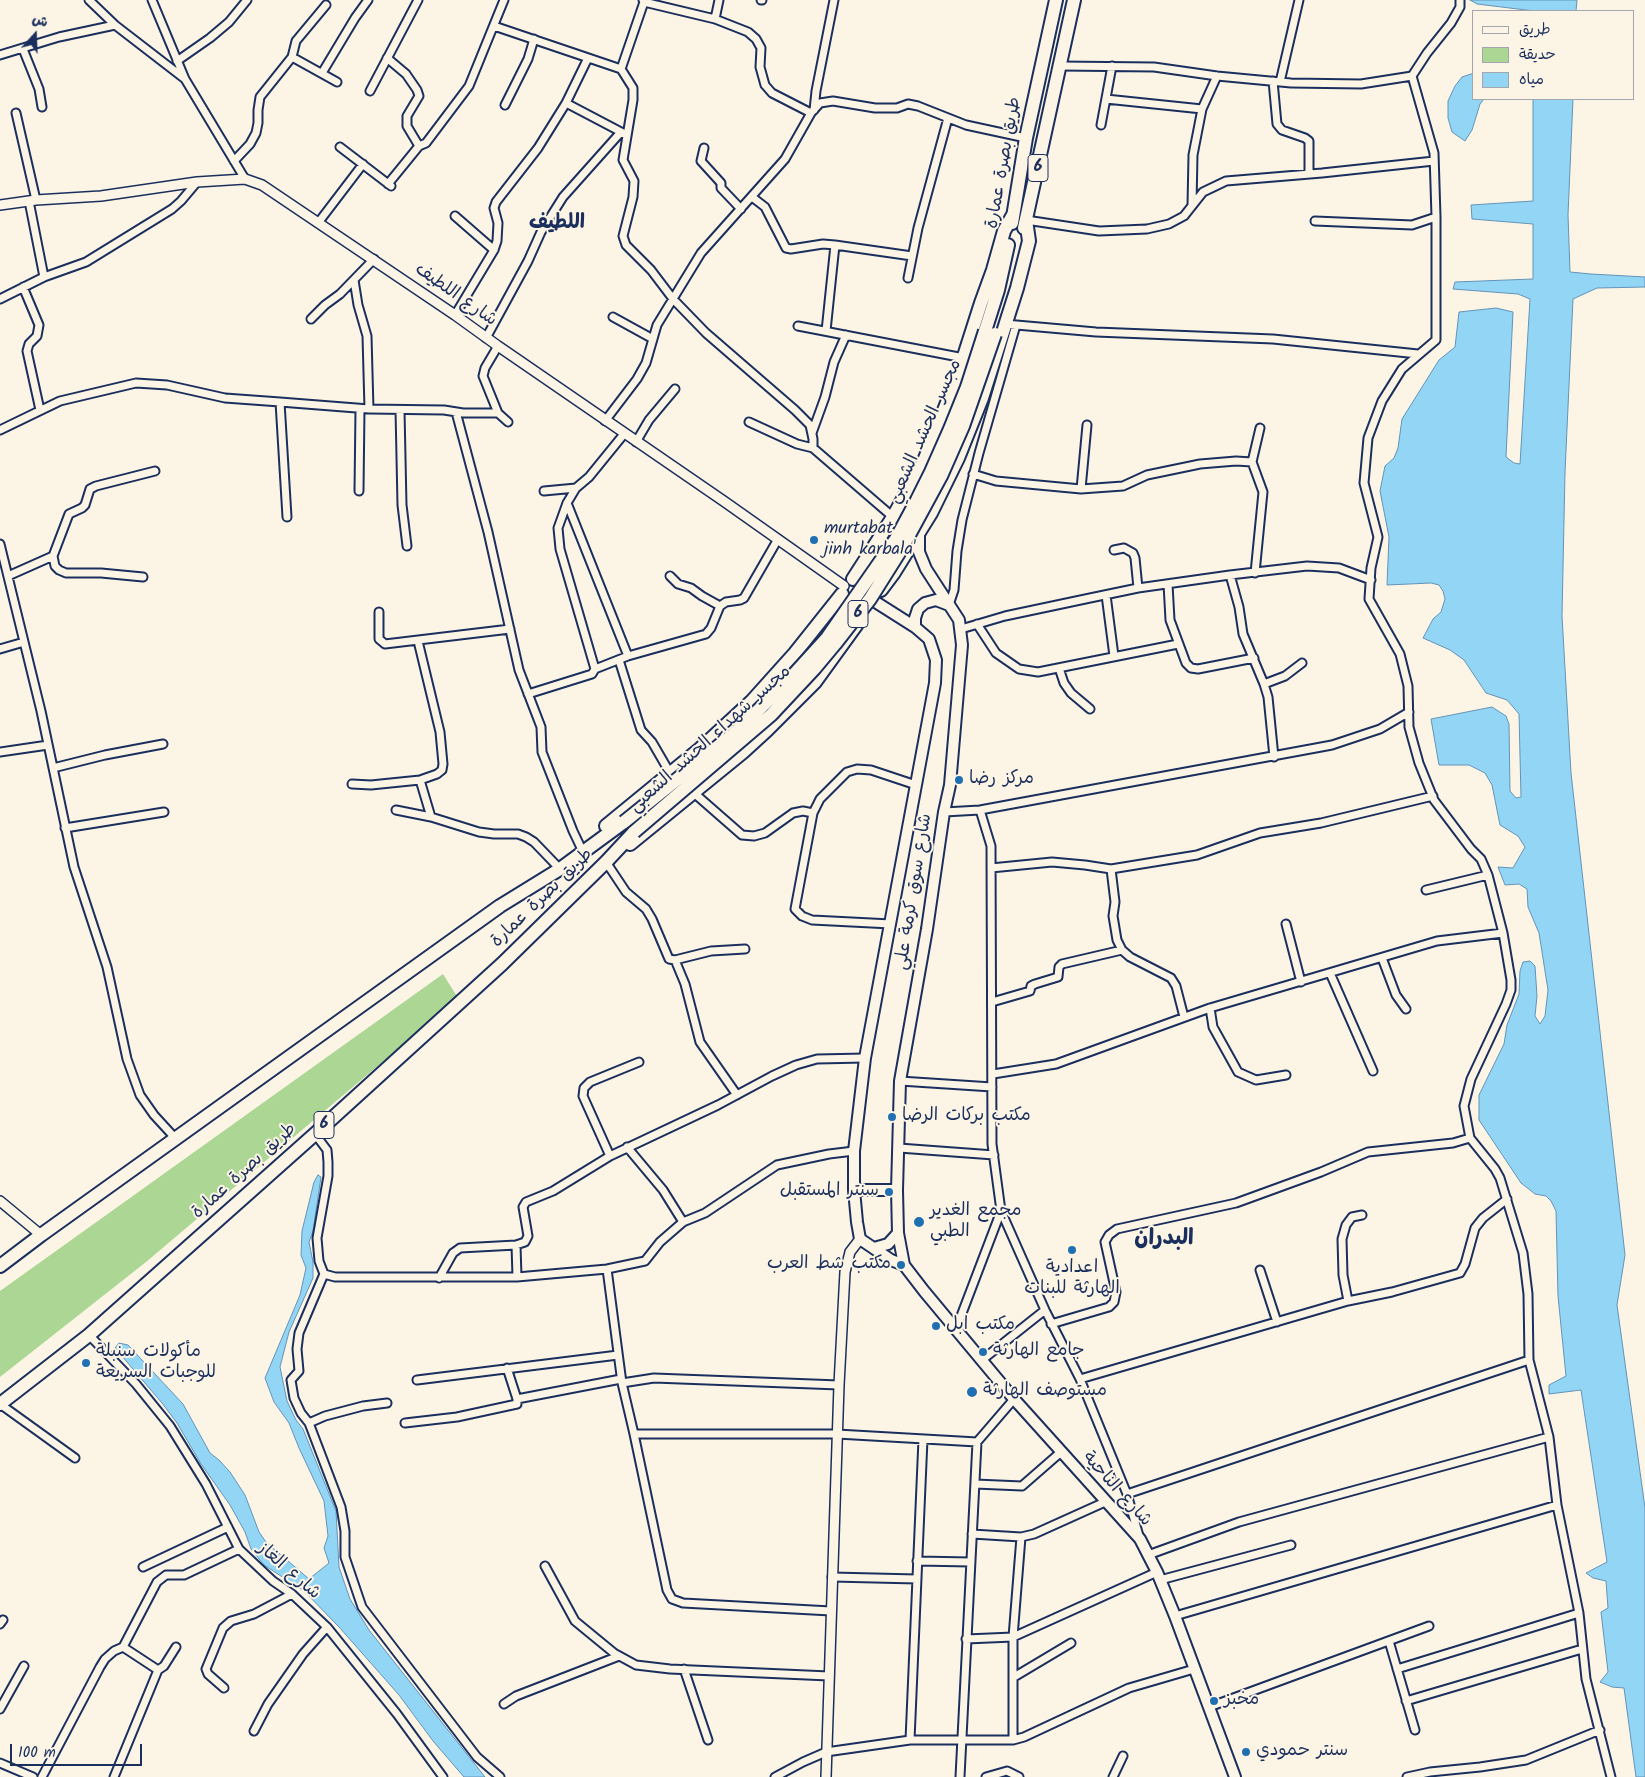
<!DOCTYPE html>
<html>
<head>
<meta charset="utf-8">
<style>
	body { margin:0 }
	#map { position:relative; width:1645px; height:1777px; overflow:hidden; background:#fcf5e5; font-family:Kalam,"Playpen Sans Arabic",sans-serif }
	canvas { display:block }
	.legend { position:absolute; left:1472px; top:10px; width:162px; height:90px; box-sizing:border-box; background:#fcf5e5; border:1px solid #a2a6af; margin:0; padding:6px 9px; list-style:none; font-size:15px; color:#1b2f5e }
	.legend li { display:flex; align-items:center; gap:10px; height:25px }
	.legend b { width:25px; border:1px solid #a2a6af }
	.north { position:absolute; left:10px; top:10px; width:50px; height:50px; -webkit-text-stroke:4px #fcf5e5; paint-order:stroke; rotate:20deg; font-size:14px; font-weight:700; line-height:20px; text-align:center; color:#1b2f5e }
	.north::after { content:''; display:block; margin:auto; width:18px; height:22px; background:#1b2f5e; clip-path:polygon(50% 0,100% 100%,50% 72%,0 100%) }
	.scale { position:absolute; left:10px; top:1744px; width:132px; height:22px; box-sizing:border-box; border:2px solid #1b2f5e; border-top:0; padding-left:6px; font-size:15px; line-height:18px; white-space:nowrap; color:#1b2f5e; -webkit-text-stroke:4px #fcf5e5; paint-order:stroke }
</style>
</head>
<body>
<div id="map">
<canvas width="1645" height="1777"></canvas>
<ul class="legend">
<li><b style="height:6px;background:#fcf5e5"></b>طريق</li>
<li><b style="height:14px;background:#acd694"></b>حديقة</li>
<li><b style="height:14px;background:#93d5f4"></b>مياه</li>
</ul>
<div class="north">ش</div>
<div class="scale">100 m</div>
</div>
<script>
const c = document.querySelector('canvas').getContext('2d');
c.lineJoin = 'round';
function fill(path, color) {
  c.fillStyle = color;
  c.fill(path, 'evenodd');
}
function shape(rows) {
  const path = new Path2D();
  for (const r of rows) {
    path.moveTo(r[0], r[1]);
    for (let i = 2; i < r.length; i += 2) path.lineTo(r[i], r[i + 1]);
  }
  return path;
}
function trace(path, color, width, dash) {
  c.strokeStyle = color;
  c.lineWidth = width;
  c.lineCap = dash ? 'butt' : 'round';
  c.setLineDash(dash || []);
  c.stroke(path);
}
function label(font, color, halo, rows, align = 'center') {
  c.font = font + ' Kalam,"Playpen Sans Arabic",sans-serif';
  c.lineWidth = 4;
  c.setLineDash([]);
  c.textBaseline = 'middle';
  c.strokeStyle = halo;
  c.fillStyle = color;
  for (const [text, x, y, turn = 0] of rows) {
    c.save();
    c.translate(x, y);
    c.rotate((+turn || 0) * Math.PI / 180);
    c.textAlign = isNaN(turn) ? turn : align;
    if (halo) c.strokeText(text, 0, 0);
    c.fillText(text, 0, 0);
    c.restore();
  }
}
const green = shape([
	[443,974,458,998,146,1262,0,1377,0,1291]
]);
const water = shape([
	[1470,0,1577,0,1576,11,1534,11,1477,4,1470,0],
	[1474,73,1474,99,1484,99,1480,104,1472,130,1465,141,1452,132,1448,118,1448,101,1455,86,1462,77,1474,73],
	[1533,99,1573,99,1568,215,1570,272,1591,274,1645,277,1645,287,1597,288,1573,299,1565,472,1562,616,1571,773,1625,1255,1617,1305,1645,1508,1645,1777,1636,1777,1624,1688,1612,1687,1600,1682,1608,1672,1601,1612,1608,1608,1606,1581,1593,1578,1586,1573,1607,1562,1581,1390,1549,1394,1549,1385,1566,1376,1558,1296,1556,1211,1551,1201,1546,1196,1535,1194,1521,1183,1479,1120,1479,1095,1504,1044,1507,1025,1519,994,1520,971,1523,962,1530,961,1535,966,1537,996,1535,1016,1540,1024,1545,1016,1548,990,1539,933,1528,907,1527,889,1519,884,1505,885,1498,867,1513,868,1525,847,1518,836,1500,825,1492,785,1485,773,1469,765,1439,765,1431,719,1492,707,1506,716,1509,724,1510,791,1516,798,1521,797,1519,714,1507,700,1486,693,1464,660,1450,650,1423,638,1433,619,1441,612,1445,599,1443,591,1439,585,1431,583,1387,585,1389,537,1380,491,1385,466,1394,458,1398,448,1402,419,1439,360,1455,347,1459,312,1496,308,1513,312,1506,457,1514,463,1520,464,1530,299,1518,294,1453,289,1455,282,1533,279,1533,224,1472,219,1471,205,1533,201,1533,99],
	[318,1175,321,1177,313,1231,309,1242,313,1262,313,1278,289,1332,280,1367,287,1401,296,1420,303,1429,336,1511,339,1567,350,1599,369,1630,485,1777,464,1777,433,1741,399,1695,339,1627,304,1591,264,1565,251,1549,245,1532,230,1505,201,1464,177,1423,162,1403,115,1348,119,1343,128,1345,183,1404,210,1453,219,1460,230,1472,245,1495,259,1532,266,1542,309,1579,329,1563,324,1548,328,1536,324,1501,299,1448,289,1423,274,1402,265,1378,300,1295,306,1268,301,1255,302,1231,314,1182,318,1175]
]);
const minor = shape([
	[89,0,115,25,185,79,245,179],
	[152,0,185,79],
	[761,0,762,0],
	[644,2,715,19,748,32,756,39,761,48,760,67,765,85,772,93,811,113],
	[715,19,719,0],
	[494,26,621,69,633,88,633,100,623,160,634,181,633,197,623,236,626,245,651,270,673,299,706,333,795,410,810,425,813,439,813,448,893,517],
	[23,49,39,89,42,107],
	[0,55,59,37,115,25],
	[292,57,337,82],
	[387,58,406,74,417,90,419,96,407,116,407,126,419,146],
	[177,61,210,38,229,22,247,0],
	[1060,66,1154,67,1217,76,1291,83,1361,84,1412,76,1427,53,1451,23,1460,7,1460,0],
	[621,69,644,2,643,0],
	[322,73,355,18,368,0],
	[1273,81,1277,124,1282,130,1305,138,1309,141,1309,174],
	[1280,82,1299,0],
	[370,91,418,0],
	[1106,99,1202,109],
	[566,103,625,134],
	[505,105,528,59,534,39],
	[814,110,816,91,834,0],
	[16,113,36,200],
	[1101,125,1112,66],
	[340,147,391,186],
	[704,148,701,161,721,183,721,188,741,209],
	[234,161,250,144,256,133,258,123,258,110,260,97,292,57,296,41,326,5],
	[388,184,419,146,426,143,469,86,504,0],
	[752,197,765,207,786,248,791,249,823,244,835,245,912,256],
	[29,201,44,277],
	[1192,205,1193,155,1202,109,1217,76],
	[455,216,494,250],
	[1026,220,1099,231,1147,229,1169,224,1184,216,1203,192,1226,181,1322,173,1434,161],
	[1315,221,1412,225,1436,217],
	[318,223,363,164],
	[908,278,918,228,948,118],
	[354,280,358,305,367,336,369,409],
	[23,287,39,325,37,336,29,344,27,351,40,410],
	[0,299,44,277,86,262,172,209,181,201,197,182],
	[455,315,494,250,497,241,498,223,494,208,496,202,538,148,566,103,588,58],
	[613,317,653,339],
	[311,319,325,305,340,294,374,259],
	[1005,324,1096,332,1273,339,1418,354],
	[798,326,964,358],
	[826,331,835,245],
	[486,338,528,261,541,232,563,197,621,132],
	[498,346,485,368,483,376,498,413,508,422],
	[280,402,287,517],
	[400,410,402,505,407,546],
	[456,412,488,532,519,670,541,727,542,752,573,831,583,852],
	[605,421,637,379,646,363,657,325,701,253,785,159,811,113,820,103,833,101,875,108,897,108,908,104,918,106,966,125,1026,138],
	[749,422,797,444,813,448],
	[0,430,60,401,136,383,167,385,225,398,280,402,369,409,444,410,463,413,498,413],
	[812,433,825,397,834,362,846,335],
	[636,442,649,420,675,389],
	[973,474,996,481,1081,489,1123,486,1147,475,1200,464,1236,461,1252,462],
	[1081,489,1087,425],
	[359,491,360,409],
	[544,491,576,488],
	[567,503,628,656],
	[0,544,41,711,74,867,107,967,127,1059,140,1095,154,1115,176,1139],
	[1114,550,1124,548,1133,553,1135,558,1138,588],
	[53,556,55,566,59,570,66,573,101,573,143,577],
	[1255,573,1263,492,1252,462,1260,428],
	[1230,575,1239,607,1243,634,1264,684,1268,697,1274,757],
	[8,576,53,556,69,514,82,508,85,505,90,489,96,486,155,471],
	[670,576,678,584,691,588,702,596,720,606],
	[1168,584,1170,620,1186,663,1191,668,1198,669,1254,658],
	[1106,595,1114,656],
	[949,605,954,590,957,551,962,520,979,453,1016,325],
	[379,612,379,639,385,644,510,629],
	[977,624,996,653,1019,669,1038,672,1178,644],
	[961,629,1005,616,1090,598,1138,588,1230,575,1307,566,1339,568,1371,580],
	[0,649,24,642],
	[619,660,641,730,652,742,670,773],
	[1059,668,1064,683,1071,693,1090,709],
	[595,669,560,549,558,528,567,503,576,488,589,477,624,434],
	[1264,684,1285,676,1302,663],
	[528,694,592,674,595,669,628,656,706,634,711,628,720,606,726,602,740,600,744,598,778,539],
	[0,752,48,745],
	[53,768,105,755,163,744],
	[420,780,431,817],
	[352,784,371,785,420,780,437,774,442,770,443,764,440,732,418,641],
	[694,793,742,835,754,836,765,833,793,813,803,811,813,813],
	[396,810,431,817,479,832,494,834,518,834,526,837,534,842,560,869],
	[980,810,991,846,992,1144,1001,1211,1045,1310,1080,1379,1127,1494,1139,1536],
	[944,812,980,810,1332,745,1380,729,1409,712],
	[65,828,164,812],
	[606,862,626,892,646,909,652,919,669,959,675,960,711,951,745,949],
	[991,868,1052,862,1085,865,1111,869,1197,855,1260,833,1321,823,1433,796],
	[1111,869,1115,902,1113,916,1117,940,1122,950,1130,957,1171,978,1176,986,1184,1017],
	[1426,890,1488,875],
	[891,924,812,920,802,916,795,909,813,813,820,799,847,772,857,769,871,770,916,785],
	[1286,924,1301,982],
	[1382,958,1396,995,1406,1009],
	[675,960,685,984,700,1042,737,1095],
	[1330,973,1373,1071],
	[992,1002,1030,991,1031,986,1035,984,1058,977,1059,967,1062,964,1122,950],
	[1210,1008,1213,1027,1238,1072,1256,1080,1286,1075],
	[993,1074,1056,1064,1210,1008,1437,941,1503,933],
	[900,1081,992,1087],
	[315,1134,327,1150,328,1162,328,1176,317,1238,319,1261,324,1274,299,1333,297,1349,299,1371,291,1380,294,1398,301,1413,309,1423,341,1507,345,1531,345,1557,362,1607,477,1757,500,1777],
	[627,1147,663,1190,683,1222],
	[899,1148,994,1155],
	[610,1156,583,1096,584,1088,590,1082,639,1062],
	[516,1245,517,1277],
	[607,1269,622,1383,634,1434,667,1590,672,1599,683,1603,831,1611],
	[1260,1270,1277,1322],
	[324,1274,335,1277,517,1277,607,1269,645,1261,660,1242,683,1222,705,1213,777,1165,829,1154,854,1151],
	[439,1278,453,1253,460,1248,516,1245,525,1242,528,1236,523,1207,526,1202,553,1191,610,1156,718,1105,772,1076,796,1065,817,1059,865,1058],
	[1348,1301,1343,1275,1342,1239,1346,1225,1352,1217,1362,1215],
	[1051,1324,1109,1307,1114,1302,1116,1292,1105,1242,1109,1235,1117,1229,1236,1203,1321,1172,1368,1152,1453,1143,1470,1138],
	[956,1329,1001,1211],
	[89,1335,136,1384,170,1426,206,1484,239,1549,273,1581,292,1594,327,1627,397,1714,443,1777],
	[982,1360,1045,1310],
	[1080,1379,1348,1301,1392,1292,1460,1273,1465,1264,1475,1228,1483,1218,1507,1199],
	[417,1380,618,1355],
	[622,1383,654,1378,839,1385],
	[517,1399,621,1379],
	[0,1404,75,1458],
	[309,1423,325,1416,363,1406,387,1403],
	[405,1423,457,1417,517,1404,517,1399,507,1368],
	[634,1434,837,1434,977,1442,1014,1399],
	[975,1484,1022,1486,1061,1452],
	[1127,1494,1529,1360],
	[1557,1505,1579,1613,1586,1679,1611,1777],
	[972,1534,1021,1537],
	[1148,1555,1239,1522,1549,1437],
	[917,1561,971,1562],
	[545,1566,575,1621,614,1653,636,1665,670,1669,829,1676],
	[143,1567,228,1527],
	[832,1577,917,1579],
	[1160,1580,1291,1545],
	[1175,1616,1557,1505,1549,1437,1529,1360,1528,1294,1523,1253,1500,1178,1495,1169,1470,1138,1464,1106,1471,1079,1506,1004,1511,990,1511,980,1503,933,1488,875,1481,859,1471,849,1434,800,1419,763,1409,727,1408,686,1400,654,1369,599,1371,568,1378,537,1364,483,1368,438,1382,401,1402,369,1436,340,1436,217,1434,153,1412,76],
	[0,1624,3,1620],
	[966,1639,1013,1637,1157,1572],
	[1389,1641,1415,1730],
	[123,1647,158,1670],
	[684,1669,708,1740],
	[1397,1669,1579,1613],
	[1014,1677,1071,1643],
	[224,1688,208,1674,206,1669,223,1628,231,1621,254,1614,292,1594],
	[1406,1701,1582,1649],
	[504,1704,516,1696,619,1656],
	[1209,1707,1429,1626],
	[0,1709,24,1666],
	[254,1731,268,1704,303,1654,327,1627],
	[910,1740,923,1439],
	[1013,1740,1013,1637,1021,1537,1034,1534,1105,1502],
	[0,1763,33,1777],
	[42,1777,100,1667,105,1659,114,1651,123,1647,157,1582,166,1575,184,1575,239,1549],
	[114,1777,158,1670,164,1666,176,1647],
	[775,1777,803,1762,826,1752,910,1740,1013,1740,1024,1737,1129,1688,1194,1669],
	[960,1777,977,1442],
	[986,1777,1007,1771,1019,1777],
	[1113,1777,1123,1756],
	[1407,1777,1430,1772,1480,1767,1526,1760,1600,1730]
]);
const tertiary = shape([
	[0,205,36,200,101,196,197,182,245,179,262,185,455,315,498,346,725,502,844,586],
	[0,1201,41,1235],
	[826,1777,839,1385,845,1272,850,1252,860,1239]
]);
const secondary = shape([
	[919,534,919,552,926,569,959,620,962,645,950,785,944,812,927,929,900,1081,897,1190,898,1233,904,1265,924,1291,1014,1399,1140,1539,1157,1572,1175,1616,1235,1777],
	[874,601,915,627,929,639,936,660,935,683,865,1058,854,1151,854,1190,857,1222,860,1239,891,1260,904,1265],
	[915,627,915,618,918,609,925,603,936,600,949,605],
	[854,1190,897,1190],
	[874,1248,888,1244,898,1233]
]);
const trunk = shape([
	[1012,223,1026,138,1056,0],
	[1024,228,1074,0],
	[985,331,998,290,1008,245],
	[853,579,893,517,924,461,958,375,981,303,993,270,1004,231,1013,215],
	[881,590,893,574,931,513,958,458,982,398,1017,288,1029,241,1026,220],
	[606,826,700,749,751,702,795,653,842,594],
	[630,844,743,752,767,730,815,682,857,624],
	[0,1266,41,1235,500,906,560,869,624,822],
	[0,1404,89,1335,315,1134,502,964,606,862,634,832]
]);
const trunkBridge = shape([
	[624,822,736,732,787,682,827,638,896,539,917,500,931,472,950,429,967,387,985,331],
	[634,832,771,715,815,668,835,644,870,599,902,548,941,476,963,426,995,334]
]);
const markers = [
	[814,540,5,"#1f6fb2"],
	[959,780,5,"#1f6fb2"],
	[892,1117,5,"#1f6fb2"],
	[889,1192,5,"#1f6fb2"],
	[919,1222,6,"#1f6fb2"],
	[1072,1250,5,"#1f6fb2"],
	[901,1265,5,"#1f6fb2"],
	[936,1326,5,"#1f6fb2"],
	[983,1352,5,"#1f6fb2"],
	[86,1363,5,"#1f6fb2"],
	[972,1392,6,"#1f6fb2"],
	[1214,1701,5,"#1f6fb2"],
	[1246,1752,5,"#1f6fb2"]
];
const shields = [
	[1038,168,20],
	[858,614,20],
	[324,1125,20]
];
const shieldNames = [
	["6",1038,168],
	["6",858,614],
	["6",324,1125]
];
const streetNames = [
	["طريق بصرة عمارة",1005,163,-80],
	["شارع اللطيف",455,296,35],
	["مجسر الحشد الشعبي",926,432,-66],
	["مجسر شهداء الحشد الشعبي",711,740,-42],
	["شارع سوق كرمة علي",915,892,-81],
	["طريق بصرة عمارة",543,899,-44],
	["طريق بصرة عمارة",245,1172,-42],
	["شارع الناحية",1116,1490,48],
	["شارع الغاز",288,1572,41]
];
const poiNames = [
	["murtabat",824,530],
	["jinh karbala'",824,551],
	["مركز رضا",969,780],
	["مكتب بركات الرضا",902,1117],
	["سنتر المستقبل",879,1192,"right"],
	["مجمع الغدير",930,1212],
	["الطبي",930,1233],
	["مكتب شط العرب",891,1265,"right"],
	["اعدادية",1072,1269,"center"],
	["الهارثة للبنات",1072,1290,"center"],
	["مكتب ابل",946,1326],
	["جامع الهارثة",993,1352],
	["مأكولات سنبلة",96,1353],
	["للوجبات السريعة",96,1374],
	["مستوصف الهارثة",983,1392],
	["مخبز",1224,1701],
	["سنتر حمودي",1256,1752]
];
const quarterNames = [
	["اللطيف",557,225]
];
const districtNames = [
	["البدران",1164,1240]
];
fill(green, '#acd694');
fill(water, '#93d5f4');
trace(water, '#6393b8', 1);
trace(minor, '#1b2f5e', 11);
trace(tertiary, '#1b2f5e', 12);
trace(secondary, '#1b2f5e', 14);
trace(trunk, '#1b2f5e', 16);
trace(minor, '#fcf5e5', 7);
trace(tertiary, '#fcf5e5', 9);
trace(secondary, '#fcf5e5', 10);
trace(trunk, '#fcf5e5', 12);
trace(trunkBridge, '#1b2f5e', 16, []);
trace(trunkBridge, '#fcf5e5', 12);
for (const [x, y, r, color] of markers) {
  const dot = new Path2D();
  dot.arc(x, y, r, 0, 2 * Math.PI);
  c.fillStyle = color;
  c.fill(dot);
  trace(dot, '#fcf5e5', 2);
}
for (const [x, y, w] of shields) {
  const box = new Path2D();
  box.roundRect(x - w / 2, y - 13.5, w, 27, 4);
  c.fillStyle = '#fcf5e5';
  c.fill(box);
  trace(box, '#1b2f5e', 1);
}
label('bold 16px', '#1b2f5e', null, shieldNames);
label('18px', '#1b2f5e', '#fcf5e5', streetNames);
label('18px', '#1b2f5e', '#fcf5e5', poiNames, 'left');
label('bold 20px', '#1b2f5e', '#fcf5e5', quarterNames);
label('bold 22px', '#1b2f5e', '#fcf5e5', districtNames);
</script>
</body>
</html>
